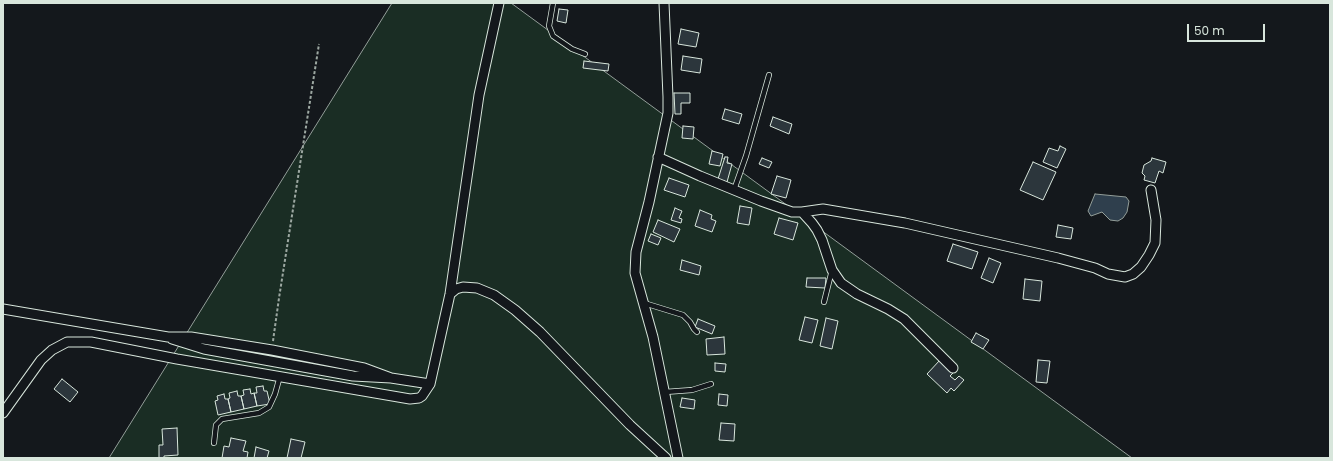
<!DOCTYPE html>
<html>
<head>
<meta charset="utf-8">
<style>
	body { margin:0 }
	#map { position:relative; width:1333px; height:461px; overflow:hidden; background:#14181c; font-family:Poppins,sans-serif }
	canvas { display:block }
	.frame { position:absolute; inset:0; border:4px solid #d8e6dc; pointer-events:none }
	.scale { position:absolute; left:1187px; top:24px; width:78px; height:18px; box-sizing:border-box; border:2px solid #d8e6dc; border-top:0; padding-left:5px; font-size:12px; line-height:14px; white-space:nowrap; color:#d8e6dc; -webkit-text-stroke:3px #14181c; paint-order:stroke }
</style>
</head>
<body>
<div id="map">
<canvas width="1333" height="461"></canvas>
<div class="frame"></div>
<div class="scale">50 m</div>
</div>
<script>
const c = document.querySelector('canvas').getContext('2d');
c.lineJoin = 'round';
function fill(path, color) {
  c.fillStyle = color;
  c.fill(path, 'evenodd');
}
function shape(rows) {
  const path = new Path2D();
  for (const r of rows) {
    path.moveTo(r[0], r[1]);
    for (let i = 2; i < r.length; i += 2) path.lineTo(r[i], r[i + 1]);
  }
  return path;
}
function trace(path, color, width, dash) {
  c.strokeStyle = color;
  c.lineWidth = width;
  c.lineCap = dash ? 'butt' : 'round';
  c.setLineDash(dash || []);
  c.stroke(path);
}
const green = shape([
	[392,3,511,3,1132,458,109,458,392,3]
]);
const water = shape([
	[1095,194,1126,197,1129,201,1127,212,1123,218,1118,221,1110,220,1102,212,1091,216,1088,211,1095,194]
]);
const building = shape([
	[559,9,568,10,566,23,557,21,559,9],
	[681,29,699,33,696,47,678,44,681,29],
	[683,56,702,59,700,73,681,70,683,56],
	[584,61,609,64,608,71,583,68,584,61],
	[674,93,690,93,690,103,681,103,681,114,675,114,674,93],
	[725,109,742,114,739,124,722,119,725,109],
	[773,117,792,124,789,134,770,126,773,117],
	[683,126,694,127,693,139,682,138,683,126],
	[1060,146,1066,149,1057,168,1043,162,1049,148,1058,151,1060,146],
	[712,151,723,154,720,166,709,164,712,151],
	[725,157,728,157,727,163,732,164,727,182,718,179,725,157],
	[762,158,772,162,769,168,759,164,762,158],
	[1152,158,1166,162,1163,173,1159,171,1155,183,1144,180,1145,176,1142,173,1144,165,1151,161,1152,158],
	[1033,162,1056,172,1043,200,1020,190,1033,162],
	[777,176,791,180,786,198,771,194,777,176],
	[669,178,689,185,685,197,664,190,669,178],
	[740,206,752,208,749,225,737,223,740,206],
	[675,208,682,211,679,218,682,219,681,223,671,220,675,208],
	[700,210,712,215,711,219,716,221,712,232,695,226,700,210],
	[779,218,798,223,793,240,774,234,779,218],
	[658,220,680,229,674,242,653,232,658,220],
	[1058,225,1073,228,1071,239,1056,237,1058,225],
	[651,234,661,238,658,245,648,241,651,234],
	[953,244,978,252,972,269,947,261,953,244],
	[989,258,1001,263,993,283,981,278,989,258],
	[682,260,701,266,699,275,680,270,682,260],
	[807,278,826,278,825,288,806,287,807,278],
	[1025,279,1042,281,1040,301,1023,299,1025,279],
	[805,317,818,320,812,343,799,340,805,317],
	[826,318,838,321,832,349,820,346,826,318],
	[698,319,715,326,712,334,695,327,698,319],
	[976,333,989,340,983,349,971,342,976,333],
	[724,337,725,354,707,355,706,339,724,337],
	[940,360,953,373,950,376,955,380,959,376,964,380,954,391,951,388,947,393,927,374,940,360],
	[1038,360,1050,361,1047,383,1036,382,1038,360],
	[715,363,726,364,725,372,715,371,715,363],
	[62,379,78,392,70,402,54,389,62,379],
	[263,386,264,391,267,391,270,404,257,406,254,393,257,393,256,387,263,386],
	[250,389,251,394,254,393,257,406,244,409,241,396,244,395,243,390,250,389],
	[237,391,238,396,241,396,244,409,231,412,228,399,230,398,229,393,237,391],
	[224,394,225,399,228,399,231,412,218,415,215,401,218,400,217,396,224,394],
	[719,394,728,395,727,406,718,405,719,394],
	[682,398,695,400,694,409,680,407,682,398],
	[721,423,735,424,734,441,719,440,721,423],
	[177,428,178,455,164,456,164,458,159,458,159,445,163,445,162,429,177,428],
	[231,438,246,441,243,451,248,452,247,458,222,458,224,446,229,447,231,438],
	[291,439,305,442,301,458,287,458,291,439],
	[256,447,269,451,267,458,254,458,256,447]
]);
const path = shape([
	[273,341,279,298,319,44]
]);
const lane = shape([
	[553,3,549,26,553,36,572,49,585,54],
	[734,190,746,156,769,75],
	[824,302,832,270],
	[644,303,683,315,690,322,694,329,697,332],
	[665,392,692,390,711,384],
	[214,443,216,425,222,419,259,413,269,407,275,394,280,376]
]);
const street = shape([
	[664,3,668,97,668,113,649,202,636,252,635,273,653,337,678,458],
	[658,157,700,176,761,201,792,212,802,212,823,209,905,223,1058,258,1095,268,1108,274,1125,277,1133,274,1141,267,1149,255,1155,243,1156,220,1151,190],
	[802,212,812,223,817,230,822,240,832,270,841,283,857,294,888,309,904,319,953,368],
	[450,294,456,289,463,287,477,288,494,295,515,310,540,332,630,425,666,458],
	[3,309,168,337,191,337,272,350,364,368,391,378],
	[172,339,204,349,353,376,391,378,430,384],
	[3,413,41,360,52,350,67,342,91,342,177,359,410,399,419,398,422,396,430,384,450,294,479,95,499,3]
]);
fill(green, '#1a2d24');
trace(green, '#939e99', 1);
fill(water, '#2f3f4d');
trace(water, '#939e99', 1);
fill(building, '#2c363c');
trace(building, '#d8e6dc', 1);
trace(lane, '#d8e6dc', 6);
trace(street, '#d8e6dc', 11);
trace(path, '#9da8a2', 2, [3, 2]);
trace(lane, '#14181c', 4.5);
trace(street, '#14181c', 9);
</script>
</body>
</html>
